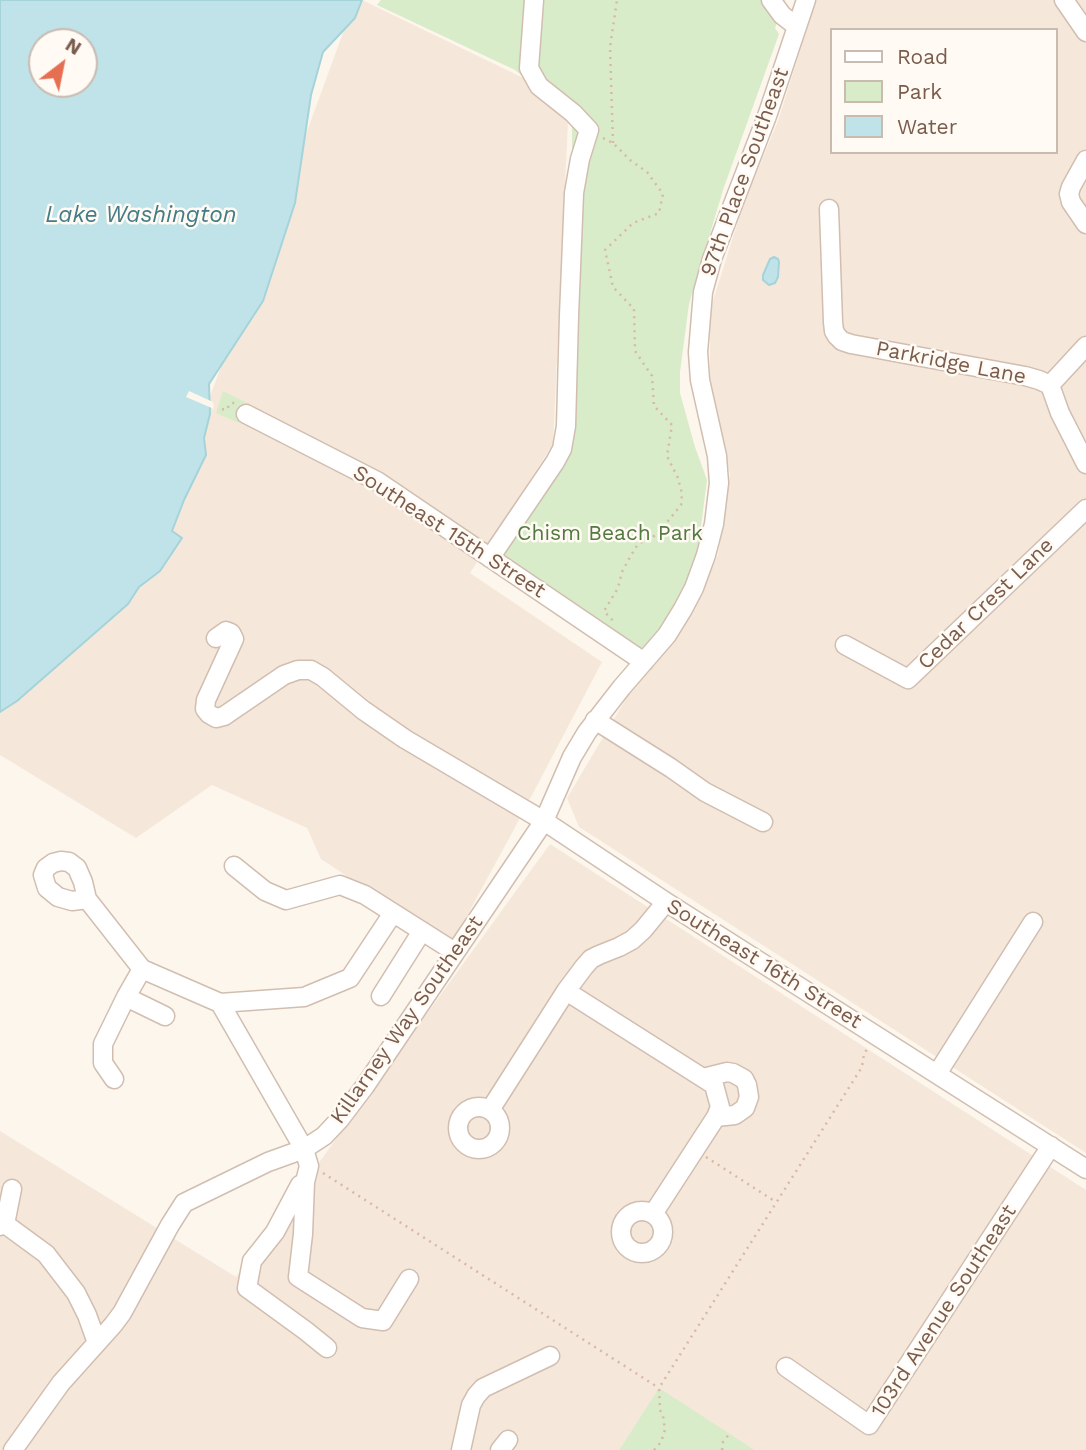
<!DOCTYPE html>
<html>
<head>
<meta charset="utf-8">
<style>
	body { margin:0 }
	#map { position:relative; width:1086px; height:1450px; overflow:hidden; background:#fdf6ec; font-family:"Work Sans",sans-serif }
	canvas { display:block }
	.legend { position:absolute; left:830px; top:28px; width:228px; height:126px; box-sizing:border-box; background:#fffaf3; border:2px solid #cabbb1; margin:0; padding:9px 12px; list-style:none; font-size:21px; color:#7a5c4d }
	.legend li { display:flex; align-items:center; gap:14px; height:35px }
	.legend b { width:35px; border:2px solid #cabbb1 }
	.north { position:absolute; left:28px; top:28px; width:70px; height:70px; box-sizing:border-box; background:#fffaf3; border:2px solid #cabbb1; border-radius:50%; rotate:32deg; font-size:19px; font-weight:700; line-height:28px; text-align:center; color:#7a5c4d }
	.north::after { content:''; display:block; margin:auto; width:24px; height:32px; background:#e76f51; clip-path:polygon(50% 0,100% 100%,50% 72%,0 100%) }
</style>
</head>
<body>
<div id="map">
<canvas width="1086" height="1450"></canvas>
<ul class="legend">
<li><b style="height:9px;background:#fff"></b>Road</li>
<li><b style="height:19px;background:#d8ecc9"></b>Park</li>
<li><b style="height:19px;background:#bfe3e8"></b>Water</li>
</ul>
<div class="north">N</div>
</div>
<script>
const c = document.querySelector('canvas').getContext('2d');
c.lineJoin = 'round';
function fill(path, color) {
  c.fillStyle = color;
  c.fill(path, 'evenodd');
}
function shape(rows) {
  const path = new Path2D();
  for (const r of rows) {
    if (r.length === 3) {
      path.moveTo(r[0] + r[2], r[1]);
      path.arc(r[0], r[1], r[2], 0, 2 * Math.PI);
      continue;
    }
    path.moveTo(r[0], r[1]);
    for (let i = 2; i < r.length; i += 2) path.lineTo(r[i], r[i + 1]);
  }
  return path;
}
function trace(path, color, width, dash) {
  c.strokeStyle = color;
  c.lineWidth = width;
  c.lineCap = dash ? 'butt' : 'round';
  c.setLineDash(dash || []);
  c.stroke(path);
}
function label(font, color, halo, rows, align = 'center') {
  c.font = font + ' "Work Sans",sans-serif';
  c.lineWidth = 5;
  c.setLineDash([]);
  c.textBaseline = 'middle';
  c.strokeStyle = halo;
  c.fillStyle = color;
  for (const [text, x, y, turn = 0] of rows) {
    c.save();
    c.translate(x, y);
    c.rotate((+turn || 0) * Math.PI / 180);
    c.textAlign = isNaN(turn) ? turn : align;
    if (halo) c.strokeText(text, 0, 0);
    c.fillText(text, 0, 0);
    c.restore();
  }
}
const residential = shape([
	[355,0,362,0,569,100,553,444,470,573,602,662,512,833,451,945,321,859,307,828,212,785,136,838,0,755,0,691,162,528],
	[816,0,1086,0,1086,1153,579,827,567,798,633,687,683,629,718,555,730,474,710,385,710,310,744,202,778,121],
	[832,30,1056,30,1056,152,832,152],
	[550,844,1086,1190,1086,1450,755,1450,659,1389,619,1450,0,1450,0,1131,236,1277]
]);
const green = shape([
	[381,0,785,0,775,28,779,34,723,190,689,304,680,372,680,393,695,447,707,480,693,589,645,652,639,647,635,652,490,558,562,449,572,184,572,116,515,70,377,5],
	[223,391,249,404,239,423,216,413],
	[659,1388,755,1450,619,1450]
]);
const water = shape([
	[0,0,362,0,355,18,323,52,311,95,295,203,263,301,209,384,210,414,204,438,206,455,184,500,172,531,182,538,160,571,139,587,128,604,17,701,0,712,0,0],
	[42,42,84,42,84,84,42,84,42,42],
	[774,257,778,259,779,262,778,277,775,283,769,285,763,280,763,275,770,259,774,257]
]);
const pier = shape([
	[189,391,213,402,214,409,186,397]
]);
const path = shape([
	[603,138,613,143,630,160,647,172,663,194,659,213,633,223,605,250,613,287,634,309,635,351,652,376,654,406,672,425,667,456,678,478,682,494,681,505,668,521,653,537,638,544,630,557,622,572,618,588,604,611,614,622],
	[613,143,610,47,617,0],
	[222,409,226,410,231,403,236,403],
	[706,1157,776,1202],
	[323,1173,659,1388],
	[654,1450,661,1442,665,1430,663,1416,660,1410,659,1388,862,1067,864,1054,867,1049],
	[722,1450,723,1442,730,1433]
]);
const minor = shape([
	[771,0,782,15,796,26],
	[1064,0,1086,32],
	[1086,160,1071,187,1069,194,1071,202,1086,224],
	[829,209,833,322,834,331,837,336,842,341,851,344,1025,376,1039,380,1050,385],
	[1050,385,1060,413,1086,464],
	[1050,385,1086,346],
	[246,414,377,481,644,662],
	[490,558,555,462,562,449,566,426,569,316,574,193,580,159,589,130,573,113,539,86,529,68,534,0],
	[216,638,226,631,231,633,234,639,206,700,205,709,209,714,216,718,224,716,284,675,298,670,311,670,323,677,363,710,405,739,544,821,666,902,1086,1169],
	[845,645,908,679,1086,509],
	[595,720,671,768,705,792,763,822],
	[234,866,265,891,286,900,340,885,365,895,455,952],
	[87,899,72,901,58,897,47,888,43,875,46,868,53,863,61,861,69,862,77,868,83,882,87,899,142,969,220,1003,304,997,350,978,393,913],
	[566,991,714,1085,720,1107,716,1117,653,1214],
	[381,996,422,931],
	[126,997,165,1016],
	[220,1003,304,1149,309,1166,305,1182,303,1234,298,1277,362,1318,383,1321,409,1279],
	[937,1074,1033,922],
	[703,1078,727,1072,733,1073,744,1079,747,1085,749,1097,745,1108,735,1115,716,1117],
	[114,1079,103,1063,103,1044,126,997,142,969],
	[479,1128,21],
	[490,1110,566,991,584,967,591,959,599,955,619,947,632,940,643,930,666,902],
	[305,1182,300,1185,275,1232,252,1261,247,1288,306,1331,327,1348],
	[642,1232,21],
	[5,1224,12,1189],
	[0,1226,5,1224,46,1254,76,1293,87,1315,97,1343],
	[786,1367,869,1425,1051,1146],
	[13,1450,61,1383,113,1325,122,1313,170,1225,184,1203,268,1162,304,1149,324,1136,340,1119,365,1086,544,821,572,757,587,732,622,687,667,635,683,609,694,588,706,555,714,524,719,483,717,456,700,380,698,352,703,292,712,259,767,116,806,0],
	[461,1450,471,1405,476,1396,483,1388,550,1356],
	[500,1450,508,1440]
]);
const streetNames = [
	["97th Place Southeast",745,172,-70],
	["Parkridge Lane",951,363,11],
	["Southeast 15th Street",449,532,33],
	["Cedar Crest Lane",986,604,-44],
	["Southeast 16th Street",764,964,32],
	["Killarney Way Southeast",407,1020,-55],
	["103rd Avenue Southeast",944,1311,-57]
];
const parkNames = [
	["Chism Beach Park",610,534]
];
const waterNames = [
	["Lake Washington",141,215]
];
fill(residential, '#f5e8da');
fill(green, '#d8ecc9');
fill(water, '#bfe3e8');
trace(water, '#a5d3da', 2);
fill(pier, '#fdf6ec');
trace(minor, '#d1beb0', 21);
trace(path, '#d9b8a5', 2.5, [2, 5]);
trace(minor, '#fff', 18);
label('21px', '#7a5c4d', '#fffaf3', streetNames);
label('21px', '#537a41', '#fffaf3', parkNames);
label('italic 23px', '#437c86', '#fffaf3', waterNames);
</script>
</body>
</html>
